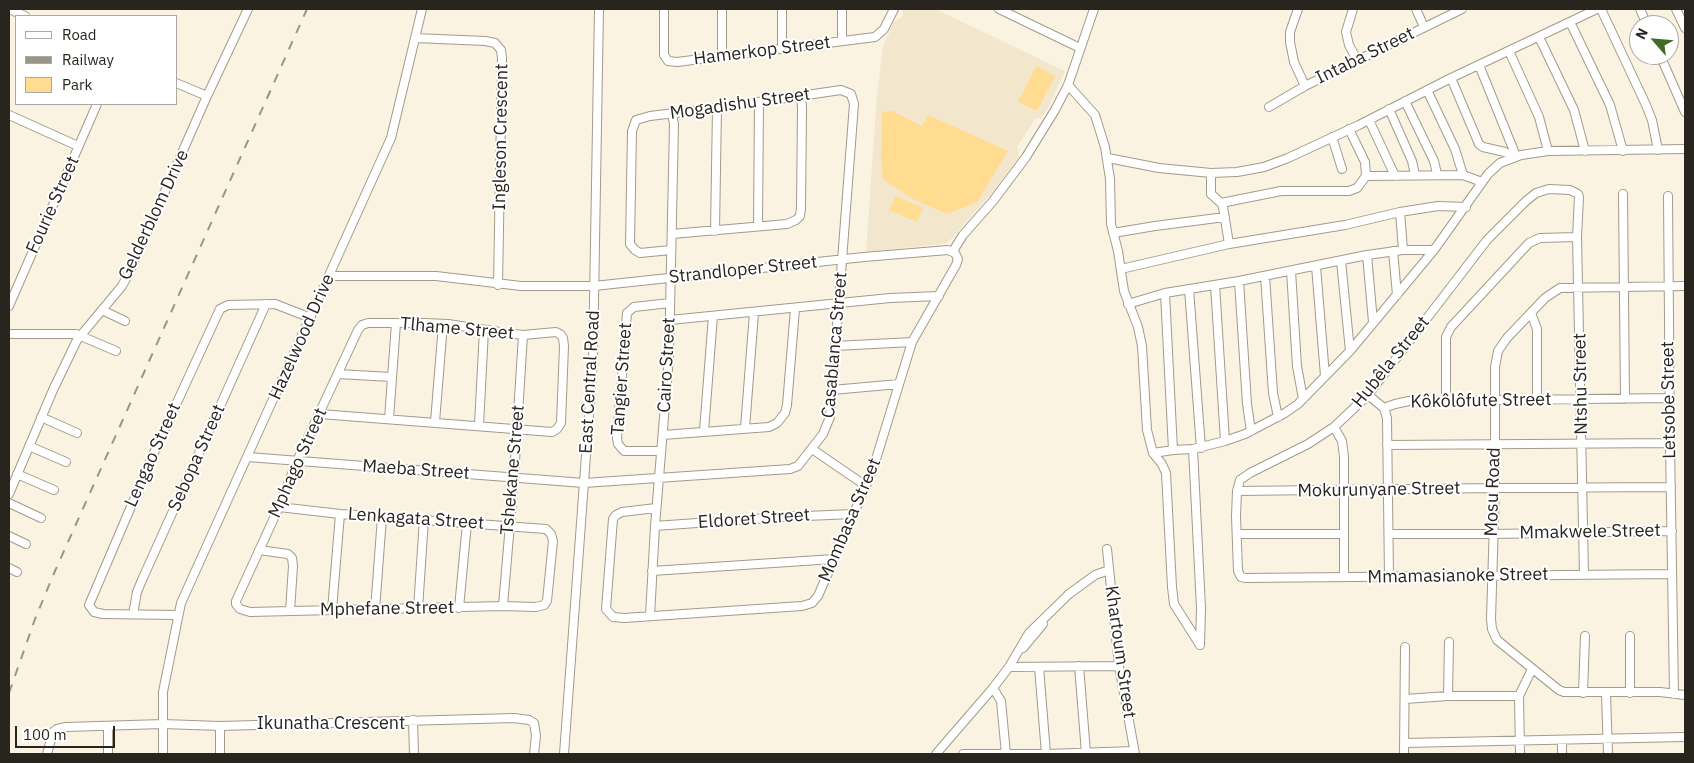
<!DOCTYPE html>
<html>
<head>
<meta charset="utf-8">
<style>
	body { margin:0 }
	#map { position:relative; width:1694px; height:763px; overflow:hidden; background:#fbf3e1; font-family:"IBM Plex Sans",sans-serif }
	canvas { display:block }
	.frame { position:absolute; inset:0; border:10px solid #28251e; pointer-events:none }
	.legend { position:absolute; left:15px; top:15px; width:162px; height:90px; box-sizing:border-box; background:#fff; border:1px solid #a9a8a5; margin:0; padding:6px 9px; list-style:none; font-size:15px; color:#28251e }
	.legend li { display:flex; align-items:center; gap:10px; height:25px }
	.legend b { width:25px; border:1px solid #a9a8a5 }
	.north { position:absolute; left:1629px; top:15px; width:50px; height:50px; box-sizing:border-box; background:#fff; border:1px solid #a9a8a5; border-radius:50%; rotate:297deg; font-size:14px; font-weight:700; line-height:20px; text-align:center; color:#28251e }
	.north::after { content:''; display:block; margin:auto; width:18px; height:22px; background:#426b28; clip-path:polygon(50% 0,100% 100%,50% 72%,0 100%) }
	.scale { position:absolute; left:15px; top:726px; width:100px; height:22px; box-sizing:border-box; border:2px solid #28251e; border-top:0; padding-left:6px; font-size:15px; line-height:18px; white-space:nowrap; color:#28251e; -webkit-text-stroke:4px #fff; paint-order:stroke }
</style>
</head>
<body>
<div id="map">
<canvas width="1694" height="763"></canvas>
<div class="frame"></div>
<ul class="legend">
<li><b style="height:6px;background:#fff"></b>Road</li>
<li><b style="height:6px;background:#9a9588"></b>Railway</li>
<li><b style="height:14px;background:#ffdc8f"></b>Park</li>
</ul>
<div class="north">N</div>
<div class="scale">100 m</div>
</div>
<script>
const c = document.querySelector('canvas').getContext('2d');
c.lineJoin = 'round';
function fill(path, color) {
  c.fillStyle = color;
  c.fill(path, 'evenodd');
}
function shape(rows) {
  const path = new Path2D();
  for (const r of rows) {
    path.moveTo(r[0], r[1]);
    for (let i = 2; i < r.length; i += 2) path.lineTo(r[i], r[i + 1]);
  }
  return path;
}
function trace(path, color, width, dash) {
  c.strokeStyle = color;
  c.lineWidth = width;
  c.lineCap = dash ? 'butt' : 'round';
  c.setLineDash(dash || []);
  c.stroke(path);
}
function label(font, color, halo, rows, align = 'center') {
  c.font = font + ' "IBM Plex Sans",sans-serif';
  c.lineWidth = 4;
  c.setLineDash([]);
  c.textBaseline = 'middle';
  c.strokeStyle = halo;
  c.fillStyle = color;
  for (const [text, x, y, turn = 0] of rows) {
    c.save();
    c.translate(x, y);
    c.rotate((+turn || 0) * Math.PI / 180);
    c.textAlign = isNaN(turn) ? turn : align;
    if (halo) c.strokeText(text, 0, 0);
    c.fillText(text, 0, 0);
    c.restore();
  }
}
const built = shape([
	[902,9,935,9,1065,71,1049,106,1041,118,1035,119,1017,147,1019,156,997,187,951,239,946,243,942,244,866,252,877,95,883,46,894,22,901,18,903,14]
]);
const green = shape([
	[1036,66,1055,76,1037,111,1018,102],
	[892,111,922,126,928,115,1008,151,977,202,947,214,913,199,883,179,881,156,882,112],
	[896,196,923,208,917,222,889,210]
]);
const minor = shape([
	[9,9,25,16],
	[664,9,664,55,668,61,677,62,875,37,884,29,894,9],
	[999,9,1080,48],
	[1298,9,1290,32,1290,42,1294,62,1305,86],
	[1353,9,1346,32,1349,45,1357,60],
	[1416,9,1424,27],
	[1601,9,1646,105,1652,120,1658,150],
	[1640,9,1647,25],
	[1676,9,1685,28],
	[1570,22,1610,105,1623,151],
	[1539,37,1574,110,1585,151],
	[415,38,485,41,495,43,501,50,502,58,498,285],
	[842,41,842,9],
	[782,48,782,9],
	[1509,51,1539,117,1548,151],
	[1660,55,1685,112],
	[722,56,722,9],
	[1479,65,1516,156],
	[1451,78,1479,144,1483,147,1505,152,1514,157],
	[176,83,207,96],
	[1068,85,1095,115,1105,147,1110,179,1111,224,1118,251,1124,291,1138,327,1142,346,1147,430,1153,453,1173,450,1193,449],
	[1427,90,1455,149,1463,175,1482,182],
	[1405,101,1434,161,1437,174],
	[1269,107,1305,86,1462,9],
	[1389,109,1412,161,1415,175],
	[9,115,78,146],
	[1369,120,1395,176],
	[1349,129,1365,162,1366,176],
	[1332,137,1342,169],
	[1108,158,1159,168,1211,173,1237,172,1264,167,1288,158,1359,125,1451,78,1597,9],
	[1211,173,1211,194,1221,203,1223,207,1229,244],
	[1623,194,1625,399],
	[1668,196,1670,443,1674,694],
	[1221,203,1281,191,1349,191,1357,188,1366,176,1463,175],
	[1400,212,1403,250],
	[758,226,759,102],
	[715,231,717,108],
	[1113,233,1155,226,1225,217],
	[672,234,787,224,796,220,800,216,801,208,802,108,801,96],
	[953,251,963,235,993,201,1026,157,1055,110,1068,85,1094,9],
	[1393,251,1397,295],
	[1367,255,1373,322],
	[1341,261,1350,351],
	[1316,266,1325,376],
	[1121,269,1229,244,1345,225,1400,212,1438,206,1466,207],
	[1291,271,1297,366,1303,399],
	[329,276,436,276,521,286,594,286,864,257,948,250,955,253,958,259,956,265,912,342,873,469,818,596,812,603,802,606,624,618,613,617,606,609,613,519,616,515,622,512,656,508],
	[1265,276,1273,393,1278,417],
	[1239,281,1247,404,1251,431],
	[1215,285,1225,441],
	[1685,286,1560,288,1545,298,1507,338,1498,351,1495,367,1495,488,1491,619,1492,629,1497,640,1559,690,1564,692,1660,692,1685,695],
	[1189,289,1201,448],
	[1165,293,1173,450],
	[1128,304,1165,293,1239,281,1367,255,1403,250,1434,250],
	[9,306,97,104],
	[102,310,125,321],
	[1531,313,1537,329,1537,400],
	[670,320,890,298,939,296],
	[9,334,76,334,116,351],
	[835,346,912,342],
	[338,374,391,377],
	[832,390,899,384],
	[1368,395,1384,408,1387,418,1389,577],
	[1446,401,1446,337,1451,327,1529,243,1540,238,1577,237],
	[1384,408,1395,404,1409,401,1669,398],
	[41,417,77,433],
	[389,419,396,323],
	[435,422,443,324],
	[479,425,484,330],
	[1334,427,1342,441,1344,457,1344,577],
	[745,428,754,313],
	[704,431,713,316],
	[663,435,769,427,777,423,785,413,787,405,795,309],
	[1387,445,1670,443],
	[29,446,66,462],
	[812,449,866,486],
	[661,451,624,451,618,444,617,438,627,313,634,307,670,303],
	[1153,453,1162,464,1166,473,1172,587,1174,604,1200,645],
	[248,457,584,483,790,469,798,466,823,434,830,417,854,104,851,94,841,90,717,108,650,116,636,120,632,131,630,244,635,250,640,253,671,250],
	[17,474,54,490],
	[1237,491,1495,488,1671,487],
	[9,494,53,390,77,340,122,286,129,273,207,96,248,9],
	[9,503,41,518],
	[279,507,340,514,546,529,551,534,553,541,547,601,544,605,536,607,503,606,250,612,240,609,236,604,236,601,279,507,297,461,358,330,362,325,368,323,424,323,448,324,506,333,523,335,556,332,560,334,563,338,564,346,561,423,557,429,552,432,320,414],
	[655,526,781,517,854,514],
	[1237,534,1344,534],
	[1389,534,1492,534,1672,531],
	[9,536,26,544],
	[1107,549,1119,666,1135,754],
	[259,550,288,554,292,558,293,566,290,611],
	[9,568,17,572],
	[652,571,834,559],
	[1584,575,1577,237,1579,197,1578,194,1570,190,1549,189,1536,193,1526,201,1487,240,1368,395,1334,427,1308,444,1250,473,1240,480,1237,491,1236,516,1238,571,1241,577,1245,578,1672,574],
	[503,606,514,477,523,335],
	[459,608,467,523],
	[418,609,424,519],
	[332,610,340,514],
	[375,610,382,517],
	[133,614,137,592,142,580,266,304],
	[177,615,103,614,94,612,89,605,156,448,220,309,228,305,275,304,311,318],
	[650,616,655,526,669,357,674,124,672,114],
	[1630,636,1630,693],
	[1200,645,1201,608,1193,449,1225,441,1245,434,1285,413,1298,404,1350,351,1434,250,1488,174,1500,163,1521,155,1548,151,1685,149],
	[1023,648,1043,624],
	[1079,666,1086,753],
	[1009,667,1119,666],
	[1039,667,1046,754],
	[993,688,1001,701,1006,754],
	[1583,693,1585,636],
	[1606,693,1608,754],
	[1448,696,1449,642],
	[1405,699,1448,696,1519,696],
	[413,720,414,754],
	[108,726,108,754],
	[1562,740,1562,754],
	[1404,743,1685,737],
	[47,754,53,732,57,729,66,727,163,724,220,726,514,718,529,720,534,723,536,736,534,754],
	[163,754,163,692,181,603,391,138,422,9],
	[220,754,220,726],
	[564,754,593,360,599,9],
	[936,754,993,688,1009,667,1029,633,1069,594,1095,575,1109,570],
	[963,754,1046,754,1134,751],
	[1404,754,1405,647],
	[1520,754,1519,696,1532,669]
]);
const rail = shape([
	[9,693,35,619,55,571,307,9]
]);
const streetNames = [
	["Hamerkop Street",762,51,-7],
	["Intaba Street",1365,56,-26],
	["Mogadishu Street",740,104,-8],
	["Ingleson Crescent",501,137,-89],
	["Fourie Street",53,205,-66],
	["Gelderblom Drive",154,215,-65],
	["Strandloper Street",743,270,-6],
	["Tlhame Street",457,329,5],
	["Hazelwood Drive",302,337,-66],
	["Casablanca Street",835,345,-85],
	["Hubêla Street",1391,362,-51],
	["Cairo Street",667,365,-87],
	["Tangier Street",622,379,-86],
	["East Central Road",590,382,-87],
	["Ntshu Street",1581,384,-91],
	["Letsobe Street",1669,400,-91],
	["Kôkôlôfute Street",1481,401,-1],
	["Lengao Street",153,455,-66],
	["Sebopa Street",197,458,-66],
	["Mphago Street",298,463,-66],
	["Maeba Street",416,470,4],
	["Tshekane Street",513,470,-85],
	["Mokurunyane Street",1379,490,-1],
	["Mosu Road",1493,492,-88],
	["Lenkagata Street",416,519,4],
	["Eldoret Street",754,519,-4],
	["Mombasa Street",850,520,-67],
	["Mmakwele Street",1590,532,-1],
	["Mmamasianoke Street",1458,576,-1],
	["Mphefane Street",387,609,-1],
	["Khartoum Street",1120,652,82],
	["Ikunatha Crescent",331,724]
];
fill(built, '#f2e6cd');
fill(green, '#ffdc8f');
trace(minor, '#a39b8a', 10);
trace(minor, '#fff', 8);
trace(rail, '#9a9588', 2, [9, 9]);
label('18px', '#28251e', '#fff', streetNames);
</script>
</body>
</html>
